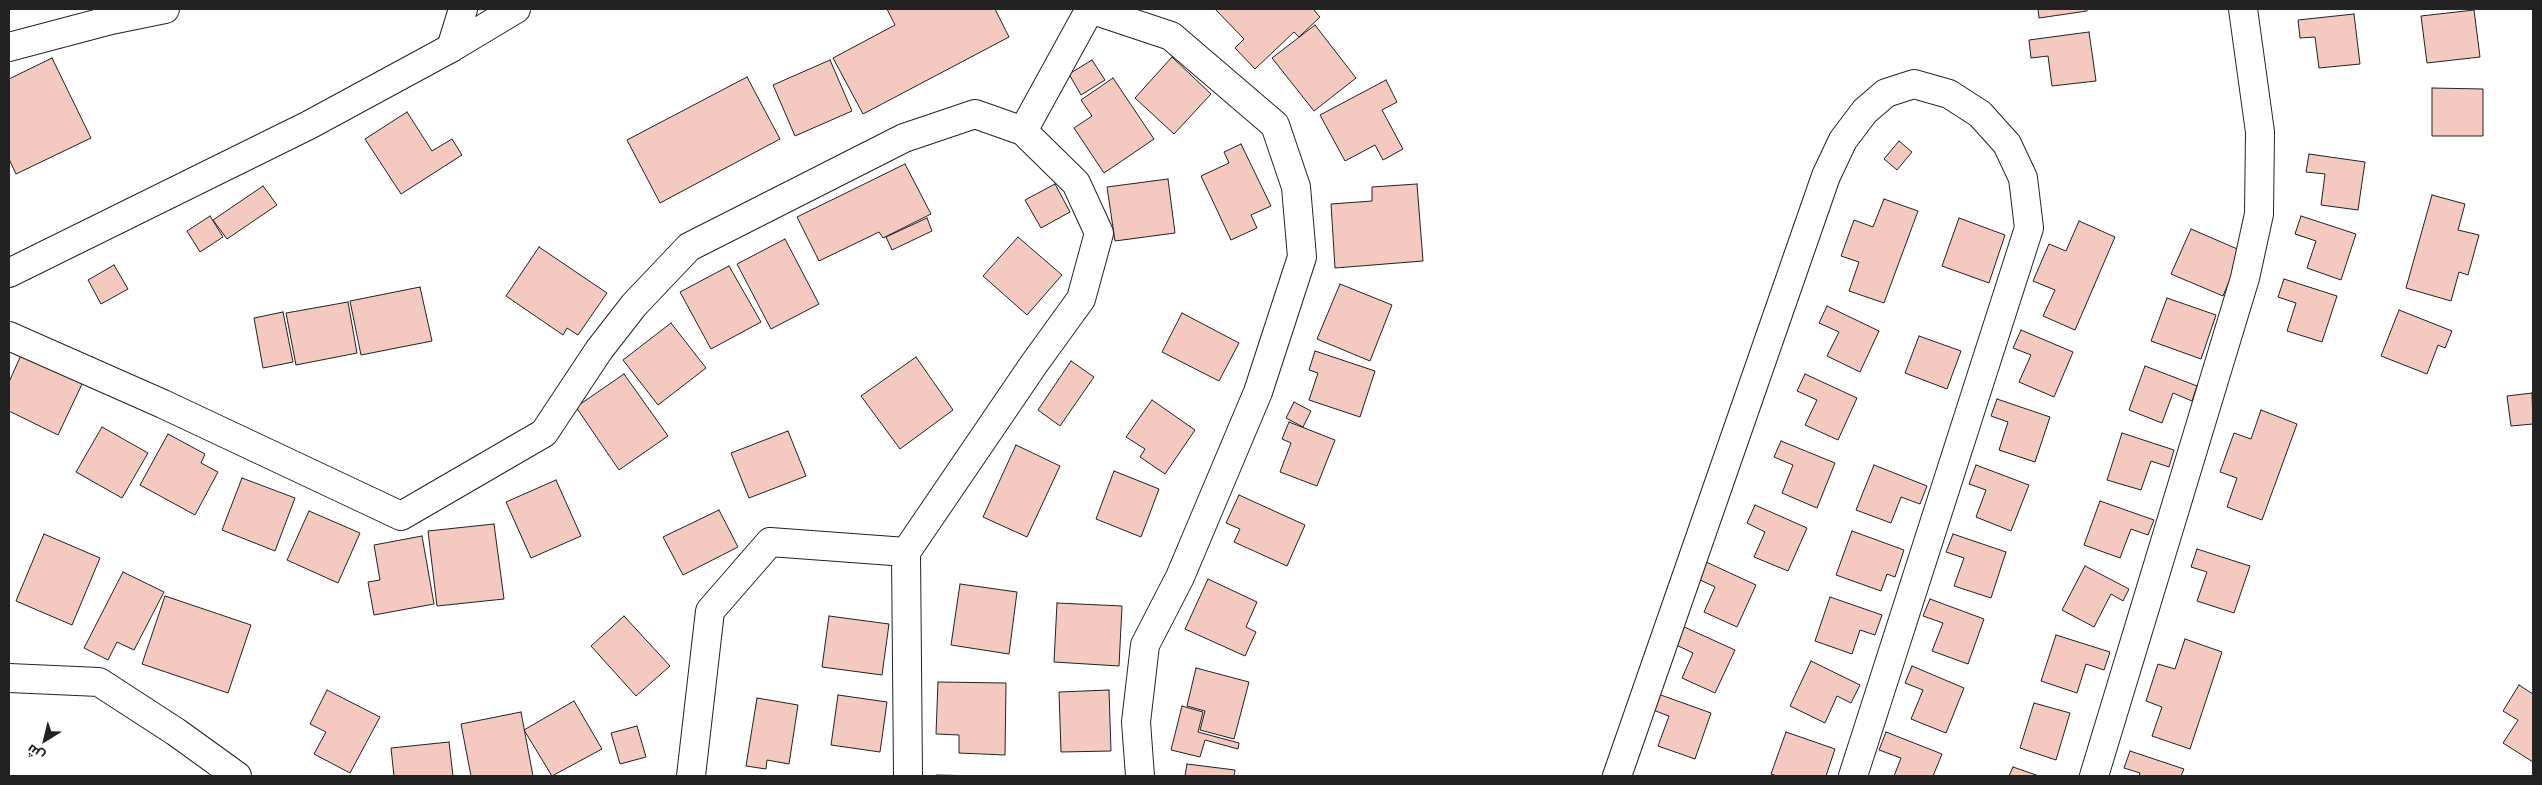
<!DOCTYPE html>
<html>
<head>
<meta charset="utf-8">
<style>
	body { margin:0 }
	#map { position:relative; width:2542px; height:785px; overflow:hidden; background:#fff; font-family:"Sofia Sans Condensed",Cairo,sans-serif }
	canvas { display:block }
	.frame { position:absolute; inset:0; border:10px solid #222; pointer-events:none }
	.north { position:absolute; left:20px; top:715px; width:50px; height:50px; -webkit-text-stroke:4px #fff; paint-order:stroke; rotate:216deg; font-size:14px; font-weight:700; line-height:20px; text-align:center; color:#222 }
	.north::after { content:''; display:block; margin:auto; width:18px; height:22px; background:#222; clip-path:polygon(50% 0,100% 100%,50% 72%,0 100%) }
</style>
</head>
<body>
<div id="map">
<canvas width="2542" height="785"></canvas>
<div class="frame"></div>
<div class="north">ش</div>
</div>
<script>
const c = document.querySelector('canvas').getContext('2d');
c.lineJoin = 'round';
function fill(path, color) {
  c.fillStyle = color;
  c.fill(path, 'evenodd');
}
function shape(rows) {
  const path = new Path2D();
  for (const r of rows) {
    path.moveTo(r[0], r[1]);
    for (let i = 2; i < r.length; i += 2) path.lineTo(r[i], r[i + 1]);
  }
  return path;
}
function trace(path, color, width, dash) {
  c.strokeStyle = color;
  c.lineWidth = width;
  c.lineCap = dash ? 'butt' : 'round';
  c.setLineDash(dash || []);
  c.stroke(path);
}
const building = shape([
	[887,9,995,9,1009,37,863,114,833,58,895,25,887,9],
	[1215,9,1313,9,1320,17,1299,37,1294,32,1255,69,1235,48,1244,39,1215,9],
	[2038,9,2087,9,2087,11,2039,18,2038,9],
	[2474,10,2480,57,2427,63,2421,16,2474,10],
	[2354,14,2360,64,2319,68,2315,37,2300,38,2298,20,2354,14],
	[1315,25,1356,78,1314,111,1272,58,1315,25],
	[2089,32,2096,81,2052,86,2048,56,2031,58,2029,40,2089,32],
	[1172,57,1211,94,1174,134,1135,98,1172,57],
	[52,58,91,138,16,174,9,159,9,79,52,58],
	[830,60,852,111,795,136,773,85,830,60],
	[1092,60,1105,80,1081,95,1069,74,1092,60],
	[747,77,780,139,660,203,627,140,747,77],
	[1113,78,1154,139,1104,173,1074,128,1092,116,1081,100,1113,78],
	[1386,80,1397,102,1382,110,1403,149,1383,160,1375,145,1345,161,1320,115,1386,80],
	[2432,88,2483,89,2483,136,2432,136,2432,88],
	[407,112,432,151,452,139,462,155,401,194,365,139,407,112],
	[1899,141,1912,152,1897,170,1884,159,1899,141],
	[1241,144,1271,206,1251,215,1257,228,1231,240,1201,176,1229,163,1224,152,1241,144],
	[2309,154,2365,162,2358,210,2321,205,2325,174,2306,172,2309,154],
	[905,164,931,214,883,238,879,232,819,261,797,217,905,164],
	[1168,179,1175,233,1115,241,1107,187,1168,179],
	[1055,184,1070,212,1041,228,1025,200,1055,184],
	[1417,184,1423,261,1335,268,1331,204,1372,201,1372,187,1417,184],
	[263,186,277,205,227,239,213,220,263,186],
	[2432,195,2465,204,2458,230,2479,235,2468,275,2459,272,2451,301,2406,288,2432,195],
	[1884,199,1918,211,1884,303,1849,291,1859,262,1841,256,1854,220,1873,227,1884,199],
	[210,216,223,237,200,252,187,231,210,216],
	[2301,216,2356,234,2341,280,2307,268,2316,241,2295,234,2301,216],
	[927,218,932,231,892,250,886,237,927,218],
	[1959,218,2005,235,1989,283,1942,266,1959,218],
	[2079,221,2115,237,2075,330,2043,316,2055,290,2033,281,2049,244,2066,251,2079,221],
	[2191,229,2242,251,2223,296,2171,274,2191,229],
	[1018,237,1062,275,1027,315,983,276,1018,237],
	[785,239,819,304,771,329,737,264,785,239],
	[539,247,607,293,578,335,567,328,563,335,506,296,539,247],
	[114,265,128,289,101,304,88,280,114,265],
	[729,266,761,322,711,349,680,292,729,266],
	[2284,279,2337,296,2322,342,2287,331,2296,303,2278,297,2284,279],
	[1340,284,1392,305,1370,361,1317,339,1340,284],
	[420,287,432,341,361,355,350,301,420,287],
	[2167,298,2216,315,2201,359,2151,341,2167,298],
	[348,302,357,353,296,365,286,313,348,302],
	[1827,306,1879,331,1860,372,1827,356,1839,332,1819,323,1827,306],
	[2399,310,2452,331,2445,348,2438,345,2427,374,2381,356,2399,310],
	[283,312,293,362,263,368,254,318,283,312],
	[1182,313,1239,343,1219,381,1162,352,1182,313],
	[671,323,706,368,658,405,623,360,671,323],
	[2021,330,2073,352,2054,397,2019,382,2031,355,2013,348,2021,330],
	[1919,336,1961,351,1947,389,1905,373,1919,336],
	[1315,351,1375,371,1360,417,1309,400,1318,373,1309,370,1315,351],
	[22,353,83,382,58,435,9,411,9,382,22,353],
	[916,357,953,410,900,449,861,396,916,357],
	[1071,361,1094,377,1060,426,1038,410,1071,361],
	[2145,366,2197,386,2192,401,2173,393,2162,423,2129,410,2145,366],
	[624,374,668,436,619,470,576,407,624,374],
	[1805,374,1857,398,1838,440,1805,425,1817,400,1797,391,1805,374],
	[2532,393,2533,424,2511,426,2507,396,2532,393],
	[1997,399,2050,417,2035,462,1999,450,2008,422,1991,416,1997,399],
	[1152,400,1195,430,1165,474,1140,457,1145,449,1126,437,1152,400],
	[1294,402,1311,411,1303,427,1286,418,1294,402],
	[2261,410,2297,424,2262,520,2227,507,2237,478,2220,472,2234,433,2251,439,2261,410],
	[1289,422,1335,440,1317,486,1280,472,1291,443,1282,439,1289,422],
	[102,427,148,453,122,498,76,472,102,427],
	[788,431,806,476,749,498,731,453,788,431],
	[2122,433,2174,450,2169,467,2151,461,2141,490,2107,480,2122,433],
	[168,434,205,454,201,463,218,472,195,515,140,485,168,434],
	[1781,441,1835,463,1817,508,1782,493,1793,465,1774,457,1781,441],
	[1016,445,1060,466,1027,537,983,517,1016,445],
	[1874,465,1927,486,1920,504,1901,497,1891,523,1856,510,1874,465],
	[1976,465,2029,485,2011,531,1976,517,1986,490,1969,484,1976,465],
	[1114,471,1159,489,1141,537,1096,519,1114,471],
	[242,478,295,498,275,551,222,530,242,478],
	[556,480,581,536,531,558,506,502,556,480],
	[1239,495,1305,525,1287,566,1234,542,1240,529,1226,523,1239,495],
	[2100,501,2154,520,2148,535,2131,529,2120,558,2084,545,2100,501],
	[1755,505,1807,528,1788,571,1754,557,1765,532,1747,523,1755,505],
	[719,510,738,547,683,575,663,537,719,510],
	[309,511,360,533,338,583,287,560,309,511],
	[494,524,504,599,437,606,428,531,494,524],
	[1852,531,1904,550,1895,577,1887,574,1881,591,1836,575,1852,531],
	[44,534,100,558,72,625,16,601,44,534],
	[1953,534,2006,552,1991,598,1954,586,1964,558,1946,552,1953,534],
	[422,536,434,604,374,615,368,582,380,580,374,545,422,536],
	[2197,549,2250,566,2234,613,2197,601,2207,572,2191,567,2197,549],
	[1704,561,1756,585,1737,627,1704,612,1715,587,1696,578,1704,561],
	[2085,566,2129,589,2123,601,2111,594,2094,627,2062,610,2085,566],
	[123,572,164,592,134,650,117,642,108,660,84,648,123,572],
	[1208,579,1257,602,1246,627,1256,632,1245,656,1185,629,1208,579],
	[960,584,1017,592,1009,654,951,645,960,584],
	[165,596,251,625,228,693,142,664,165,596],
	[1830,597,1882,615,1875,635,1860,630,1852,654,1815,641,1830,597],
	[1930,599,1984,619,1968,664,1932,651,1943,623,1923,616,1930,599],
	[1057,603,1122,606,1119,666,1054,662,1057,603],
	[624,616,670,666,636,696,591,646,624,616],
	[829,616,889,624,882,675,822,667,829,616],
	[1682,626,1735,650,1715,693,1682,678,1693,653,1674,644,1682,626],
	[2056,635,2110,652,2104,670,2086,664,2077,693,2041,681,2056,635],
	[2185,639,2222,652,2190,749,2152,736,2162,707,2146,701,2158,664,2175,669,2185,639],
	[1811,661,1860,685,1851,703,1837,696,1825,723,1790,706,1811,661],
	[1912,666,1964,688,1946,733,1911,719,1923,690,1905,683,1912,666],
	[1196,668,1249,682,1234,739,1200,730,1205,711,1187,706,1196,668],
	[938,682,1006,683,1005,755,959,753,959,735,936,734,938,682],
	[2519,685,2533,694,2533,762,2503,743,2518,720,2503,711,2519,685],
	[327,690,380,717,350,773,314,754,326,732,310,724,327,690],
	[1109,690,1111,751,1061,752,1059,692,1109,690],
	[1658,694,1711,713,1695,759,1658,746,1669,716,1653,710,1658,694],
	[838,695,887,702,880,752,831,745,838,695],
	[757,698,798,705,789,764,767,760,766,769,746,766,757,698],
	[574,701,602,749,552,776,524,730,574,701],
	[2034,703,2070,713,2056,760,2020,748,2034,703],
	[1182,706,1203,712,1198,732,1239,743,1238,749,1205,740,1200,757,1171,750,1182,706],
	[521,712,533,776,471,776,461,724,521,712],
	[637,726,646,757,620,764,611,733,637,726],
	[1786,732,1835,749,1826,776,1777,776,1771,774,1786,732],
	[1886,732,1942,754,1933,776,1894,776,1901,758,1879,750,1886,732],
	[449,742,453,776,394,776,391,748,449,742],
	[2130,751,2184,769,2181,776,2139,776,2140,773,2124,768,2130,751],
	[1187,764,1235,770,1234,776,1185,776,1187,764],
	[2013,767,2039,776,2009,776,2013,767],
	[937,775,983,776,937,776,937,775]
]);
const minor = shape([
	[9,47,111,20,165,9],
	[451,48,463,9],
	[9,336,163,404,401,516,544,433,599,350,634,305,689,247,904,138,975,114,1023,131,1090,9,1171,36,1275,125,1296,187,1302,257,1258,392,1180,577,1145,645,1136,722,1140,776],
	[9,678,99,682,176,732,237,776],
	[691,776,710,611,770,542,906,552],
	[908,776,906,552,1034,364,1081,299,1099,233,1076,183,1023,131],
	[1617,776,1826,176,1843,140,1865,111,1886,93,1914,84,1949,94,1980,114,2007,144,2023,178,2029,228,1853,776],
	[2094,776,2245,278,2259,214,2260,132,2243,9]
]);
const major = shape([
	[9,273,309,125,451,48,516,9]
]);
fill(building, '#f3c9c0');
trace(building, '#222', 1);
trace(minor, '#222', 30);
trace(major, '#222', 30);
trace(minor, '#fff', 28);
trace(major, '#fff', 28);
</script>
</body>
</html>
